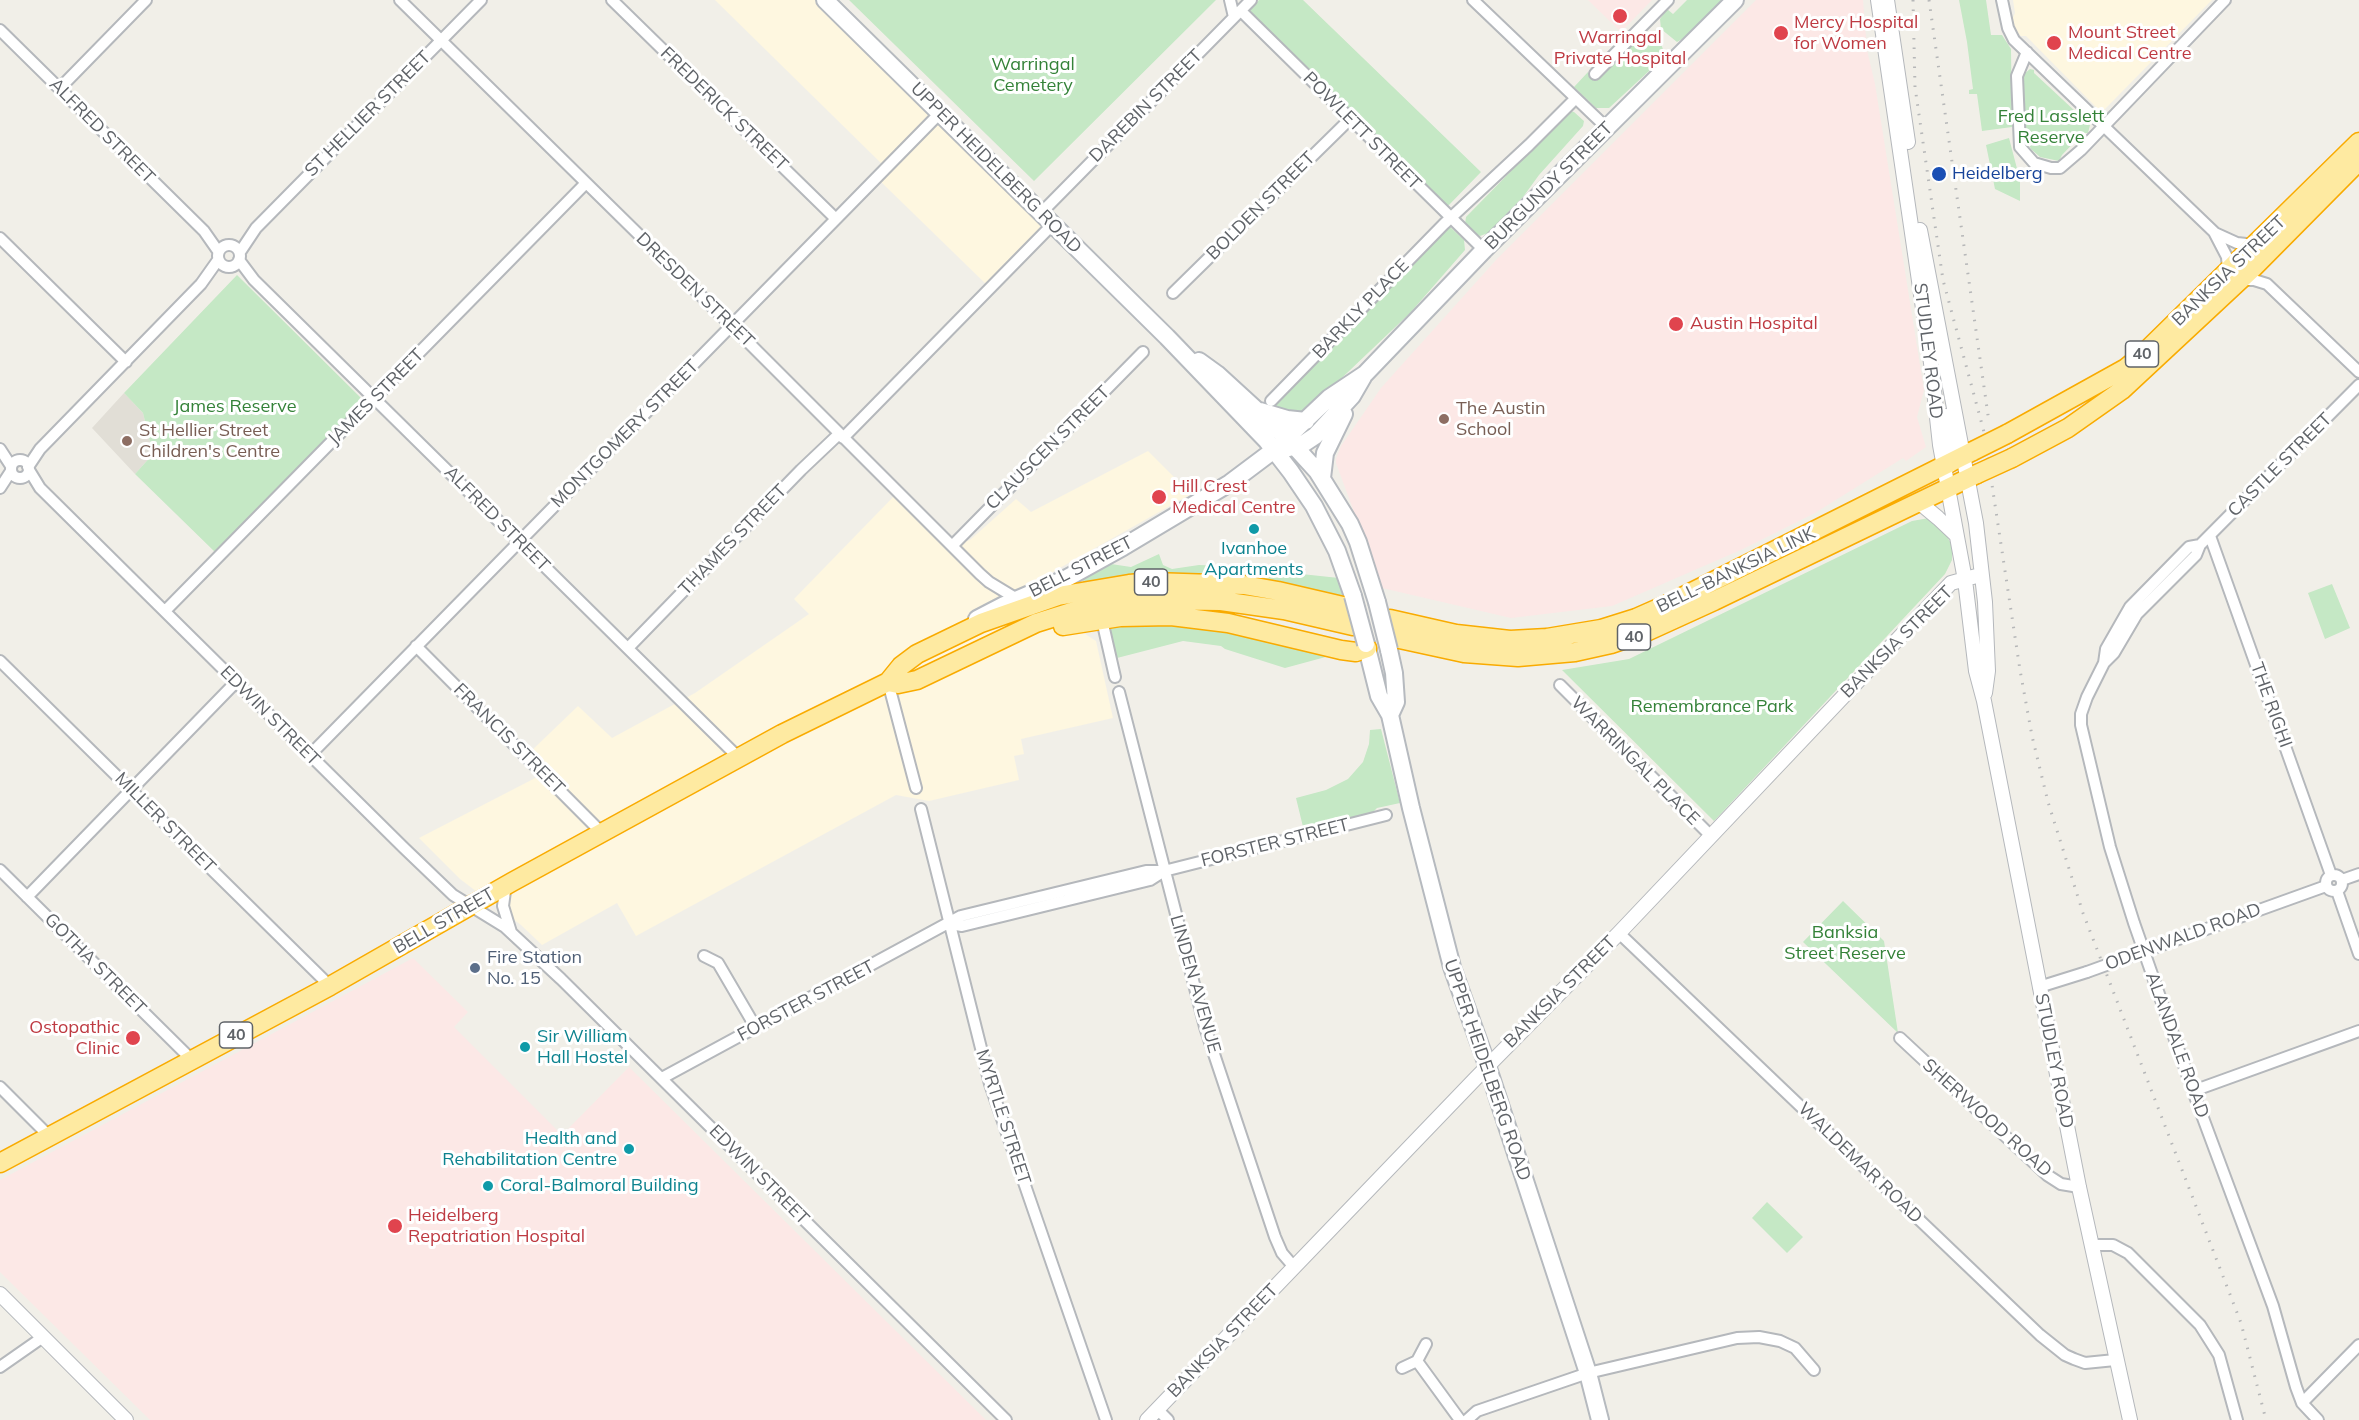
<!DOCTYPE html>
<html>
<head>
<meta charset="utf-8">
<style>
	body { margin:0 }
	canvas { display:block; background:#f1efe8 }
</style>
</head>
<body>
<canvas width="2359" height="1420"></canvas>
<script>
const c = document.querySelector('canvas').getContext('2d');
c.lineJoin = 'round';
function fill(path, color) {
  c.fillStyle = color;
  c.fill(path, 'evenodd');
}
function shape(rows) {
  const path = new Path2D();
  for (const r of rows) {
    if (r.length === 3) {
      path.moveTo(r[0] + r[2], r[1]);
      path.arc(r[0], r[1], r[2], 0, 2 * Math.PI);
      continue;
    }
    path.moveTo(r[0], r[1]);
    for (let i = 2; i < r.length; i += 2) path.lineTo(r[i], r[i + 1]);
  }
  return path;
}
function trace(path, color, width, dash) {
  c.strokeStyle = color;
  c.lineWidth = width;
  c.lineCap = dash ? 'butt' : 'round';
  c.setLineDash(dash || []);
  c.stroke(path);
}
function label(font, color, halo, rows, align = 'center') {
  c.font = font + ' Mulish,sans-serif';
  c.lineWidth = 6;
  c.setLineDash([]);
  c.textBaseline = 'middle';
  c.strokeStyle = halo;
  c.fillStyle = color;
  for (const [text, x, y, turn = 0] of rows) {
    c.save();
    c.translate(x, y);
    c.rotate((+turn || 0) * Math.PI / 180);
    c.textAlign = isNaN(turn) ? turn : align;
    if (halo) c.strokeText(text, 0, 0);
    c.fillText(text, 0, 0);
    c.restore();
  }
}
const commercial = shape([
	[715,0,825,0,1053,224,990,288,877,178,886,168],
	[2013,0,2212,0,2105,109,2100,111,2026,36,2021,36,2016,31,2011,22,2015,13],
	[1148,451,1191,494,1019,591,1096,641,1113,718,1021,739,1024,754,1014,756,1019,780,929,801,896,795,636,936,617,903,542,945,521,925,460,879,419,838,543,774,526,756,578,706,612,738,695,693,809,614,794,599,898,492,953,545,970,540,1016,499,1031,512]
]);
const education = shape([
	[124,393,143,413,153,454,135,474,92,428]
]);
const medical = shape([
	[1588,0,1652,0,1621,32],
	[1756,0,1863,0,1867,50,1875,84,1924,390,1917,417,1926,447,1906,461,1903,458,1815,513,1743,549,1612,606,1511,618,1382,588,1336,463,1336,459,1341,446,1381,388,1496,260],
	[413,958,468,1012,454,1027,562,1135,629,1067,986,1420,150,1420,0,1272,0,1180]
]);
const green = shape([
	[849,0,1216,0,1034,181],
	[1259,0,1303,0,1481,172,1448,206,1249,10],
	[1687,0,1722,0,1684,38,1677,42,1661,29,1660,19,1667,9,1673,14],
	[1959,0,1986,0,1991,35,2002,35,2011,49,2012,127,1982,131,1977,94,1969,94,1969,90,1973,89,1967,42],
	[1648,36,1661,44,1664,52,1662,59,1609,108,1596,108,1574,87,1588,72,1597,80,1638,39],
	[2030,69,2034,70,2034,73,2090,125,2088,133,2083,133,2062,155,2059,161,2040,157,2031,149,2027,141,2023,117,2022,80,2024,74],
	[1570,111,1574,112,1584,121,1583,126,1539,175,1523,197,1488,233,1480,236,1475,233,1465,224,1466,217],
	[2009,138,2020,180,2020,201,1995,189,1986,145],
	[1449,226,1464,240,1465,250,1410,313,1306,412,1298,416,1262,406],
	[237,275,361,398,361,406,216,553,135,474,153,454,143,413,124,393],
	[1929,518,1945,533,1952,545,1952,560,1945,574,1714,821,1562,670,1629,659,1912,521],
	[1159,554,1163,565,1172,569,1199,565,1226,566,1339,578,1343,598,1251,577,1201,573,1153,574,1084,583,1082,579,1111,564,1131,567],
	[2332,584,2350,628,2325,639,2308,593],
	[1181,620,1333,655,1285,668,1225,649,1221,646,1183,641,1117,658,1111,634,1111,626],
	[1381,729,1400,803,1377,808,1370,815,1304,831,1296,798,1326,790,1348,779,1363,762,1369,744,1370,730],
	[1843,901,1884,941,1898,1033,1803,942],
	[1767,1202,1803,1237,1787,1253,1752,1218]
]);
const minor = shape([
	[400,0,742,336,980,574,989,582,1017,599],
	[612,0,836,219],
	[1230,0,1234,17],
	[1473,0,1607,128],
	[2002,0,2008,28,2014,40,2214,232,2227,257,2228,272],
	[1241,11,1484,250],
	[0,30,204,231,218,251],
	[2027,52,2017,76,2020,147,2034,163,2051,168,2060,168,2081,150,2225,0],
	[1595,74,1668,0],
	[60,88,146,0],
	[1041,213,1251,0],
	[2215,233,2237,243,2255,245],
	[0,238,126,362],
	[229,256,11],
	[240,252,256,228,481,0],
	[239,260,254,280,739,758],
	[2240,280,2254,280,2267,284,2359,372],
	[1173,293,1350,119],
	[1271,401,1444,224,1529,145,1575,99],
	[843,438,1053,224],
	[0,449,11,466],
	[20,469,9],
	[28,467,40,449,201,284,218,260],
	[29,470,40,488,404,848,453,895,505,927,561,979,1006,1420],
	[0,488,11,471],
	[2210,536,2331,875],
	[953,545,1143,352],
	[2200,545,2189,547,2130,607,2106,649,2104,663,2087,697,2081,714,2081,725,2110,847,2134,923,2193,1091,2273,1306,2296,1387,2302,1403,2318,1420],
	[165,611,586,183],
	[1102,620,1115,677],
	[416,646,601,832],
	[628,648,801,470,839,434],
	[0,661,330,986],
	[2104,663,2114,653,2137,614,2196,555,2200,545,2359,385],
	[888,682,916,788],
	[1560,685,1711,836],
	[1119,692,1205,1027,1275,1237,1282,1253,1294,1267],
	[310,755,940,113],
	[921,809,990,1084,1106,1420],
	[0,870,191,1059],
	[2334,883,8],
	[2342,880,2359,874],
	[510,885,505,891,503,906,511,932],
	[2337,891,2359,954],
	[27,897,236,682],
	[950,924,962,926,1150,880,1164,871],
	[1619,933,2040,1335,2065,1355,2074,1359,2085,1363,2115,1360],
	[704,956,718,963,756,1028],
	[2123,959,2326,886],
	[2039,987,2087,972],
	[1900,1038,2047,1175,2061,1184,2079,1187],
	[662,1078,961,916,1146,871,1164,871,1386,815],
	[0,1087,49,1136],
	[2193,1091,2359,1031],
	[2091,1245,2113,1245,2128,1253,2200,1325,2219,1355,2237,1420],
	[1426,1344,1417,1361,1460,1420],
	[0,1367,43,1337],
	[1402,1368,1417,1361],
	[2302,1403,2359,1345],
	[1157,1409,1168,1420],
	[1467,1420,1477,1411,1588,1373,1737,1338,1759,1337,1780,1341,1795,1348,1814,1370]
]);
const tertiary = shape([
	[1878,0,1931,363,1940,445,1965,580,1976,671,1984,701,2079,1187,2130,1420],
	[1887,0,1908,142],
	[1920,230,1976,523,1985,602,1988,671,1985,693],
	[1946,416,1950,465],
	[1920,503,1938,518,1956,535],
	[0,1294,126,1420],
	[1147,1420,1476,1078,1619,933,1951,583,1980,575]
]);
const secondary = shape([
	[825,0,1167,337,1267,441,1291,472,1314,506,1337,551,1353,596],
	[1199,361,1217,374,1287,438,1317,471,1350,524,1358,542,1377,602],
	[1260,411,1287,419,1306,421],
	[1285,449,1303,444,1315,436,1352,396,1363,377],
	[1322,478,1325,453,1344,414],
	[977,619,1004,605,1067,578,1123,547,1230,483,1274,450,1329,398,1365,374,1484,250,1735,0],
	[1366,644,1379,696,1390,715,1411,808,1452,967,1487,1065,1588,1373,1600,1420],
	[1389,650,1394,673,1396,702,1390,715]
]);
const trunk = shape([
	[2007,434,2126,368,2142,355,2359,142],
	[2012,458,2068,428,2122,390,2252,269,2359,161],
	[1390,619,1456,634,1510,640,1547,638,1601,629,1636,618,1670,603,1973,451],
	[1063,626,1120,617,1171,616,1228,623,1341,650,1356,652,1367,648],
	[1395,638,1464,653,1518,657,1575,652,1611,644,1646,632,1714,601,1977,474],
	[888,682,898,684,917,680,1036,623,1071,612,1111,604,1147,600,1221,601,1284,610,1353,626],
	[0,1163,330,986,512,882,782,734,888,682,901,666,917,654,981,623,1058,596,1129,584,1153,582,1244,585,1278,591,1347,607]
]);
const rail = shape([
	[1913,0,1915,87,1943,280,1984,432,2020,670,2032,736,2048,802,2083,913,2241,1323,2266,1420],
	[1929,0,1989,422]
]);
const minorBridge = shape([
	[2087,972,2123,959]
]);
const secondaryBridge = shape([
	[1353,596,1366,644],
	[1377,602,1389,650]
]);
const trunkBridge = shape([
	[1973,451,2007,434],
	[1977,474,2012,458]
]);
const markers = [
	[1620,16,8,"#e0444e"],
	[1781,33,8,"#e0444e"],
	[2054,43,8,"#e0444e"],
	[1939,174,8,"#1a4fb4"],
	[1676,324,8,"#e0444e"],
	[1444,419,6,"#8d6e63"],
	[127,441,6,"#8d6e63"],
	[1159,497,8,"#e0444e"],
	[1254,529,6,"#0f9aa8"],
	[475,968,6,"#5c6f8a"],
	[133,1038,8,"#e0444e"],
	[525,1047,6,"#0f9aa8"],
	[629,1149,6,"#0f9aa8"],
	[488,1186,6,"#0f9aa8"],
	[395,1226,8,"#e0444e"]
];
const shields = [
	[2142,354,33],
	[1151,582,33],
	[1634,637,33],
	[236,1035,33]
];
const shieldNames = [
	["40",2142,354],
	["40",1151,582],
	["40",1634,637],
	["40",236,1035]
];
const healthNames = [
	["Mercy Hospital",1794,23],
	["for Women",1794,44],
	["Mount Street",2068,33],
	["Medical Centre",2068,54],
	["Warringal",1620,38,"center"],
	["Private Hospital",1620,59,"center"],
	["Austin Hospital",1690,324],
	["Hill Crest",1172,487],
	["Medical Centre",1172,508],
	["Ostopathic",120,1028,"right"],
	["Clinic",120,1049,"right"],
	["Heidelberg",408,1216],
	["Repatriation Hospital",408,1237]
];
const parkNames = [
	["Warringal",1033,65],
	["Cemetery",1033,86],
	["Fred Lasslett",2051,117],
	["Reserve",2051,138],
	["James Reserve",235,407],
	["Remembrance Park",1712,707],
	["Banksia",1845,933],
	["Street Reserve",1845,954]
];
const streetNames = [
	["DAREBIN STREET",1146,106,-45],
	["FREDERICK STREET",724,109,44],
	["ST HELLIER STREET",368,114,-45],
	["ALFRED STREET",102,131,45],
	["POWLETT STREET",1362,131,45],
	["UPPER HEIDELBERG ROAD",996,168,45],
	["BURGUNDY STREET",1549,186,-45],
	["BOLDEN STREET",1261,206,-45],
	["BANKSIA STREET",2229,271,-44],
	["DRESDEN STREET",695,290,44],
	["BARKLY PLACE",1361,309,-46],
	["STUDLEY ROAD",1928,351,83],
	["JAMES STREET",376,397,-45],
	["MONTGOMERY STREET",625,434,-45],
	["CLAUSCEN STREET",1048,448,-45],
	["CASTLE STREET",2280,465,-45],
	["ALFRED STREET",497,519,45],
	["THAMES STREET",733,540,-46],
	["BELL STREET",1081,567,-27],
	["BELL–BANKSIA LINK",1736,570,-26],
	["BANKSIA STREET",1897,642,-45],
	["THE RIGHI",2271,705,70],
	["EDWIN STREET",270,716,45],
	["FRANCIS STREET",509,739,45],
	["WARRINGAL PLACE",1635,761,45],
	["MILLER STREET",165,823,45],
	["FORSTER STREET",1275,843,-14],
	["BELL STREET",444,921,-30],
	["ODENWALD ROAD",2183,937,-20],
	["GOTHA STREET",95,964,45],
	["LINDEN AVENUE",1195,984,74],
	["BANKSIA STREET",1560,992,-45],
	["FORSTER STREET",806,1001,-28],
	["ALANDALE ROAD",2177,1045,70],
	["STUDLEY ROAD",2054,1061,79],
	["UPPER HEIDELBERG ROAD",1487,1070,71],
	["MYRTLE STREET",1003,1117,72],
	["SHERWOOD ROAD",1987,1118,42],
	["WALDEMAR ROAD",1860,1163,44],
	["EDWIN STREET",759,1175,45],
	["BANKSIA STREET",1223,1341,-46]
];
const transitNames = [
	["Heidelberg",1952,174]
];
const educationNames = [
	["The Austin",1456,409],
	["School",1456,430],
	["St Hellier Street",139,431],
	["Children's Centre",139,452]
];
const cultureNames = [
	["Ivanhoe",1254,549,"center"],
	["Apartments",1254,570,"center"],
	["Sir William",537,1037],
	["Hall Hostel",537,1058],
	["Health and",617,1139,"right"],
	["Rehabilitation Centre",617,1160,"right"],
	["Coral-Balmoral Building",500,1186]
];
const serviceNames = [
	["Fire Station",487,958],
	["No. 15",487,979]
];
fill(commercial, '#fef7e0');
fill(education, '#e1ded6');
fill(medical, '#fce8e6');
fill(green, '#c5e8c5');
trace(minor, '#b5b8bc', 14);
trace(tertiary, '#b5b8bc', 16);
trace(secondary, '#b6babf', 20);
trace(trunk, '#f9ab00', 21);
trace(minor, '#fff', 10);
trace(tertiary, '#fff', 14);
trace(secondary, '#fff', 16);
trace(trunk, '#feeaa1', 18);
trace(rail, '#b6b7b8', 3, [1.5, 8]);
trace(minorBridge, '#b5b8bc', 14, []);
trace(secondaryBridge, '#b6babf', 20, []);
trace(trunkBridge, '#f9ab00', 21, []);
trace(minorBridge, '#fff', 10);
trace(secondaryBridge, '#fff', 16);
trace(trunkBridge, '#feeaa1', 18);
for (const [x, y, r, color] of markers) {
  const dot = new Path2D();
  dot.arc(x, y, r, 0, 2 * Math.PI);
  c.fillStyle = color;
  c.fill(dot);
  trace(dot, '#fff', 2);
}
for (const [x, y, w] of shields) {
  const box = new Path2D();
  box.roundRect(x - w / 2, y - 13, w, 26, 4.5);
  c.fillStyle = '#fff';
  c.fill(box);
  trace(box, '#5f6368', 1.5);
}
label('bold 16px', '#5f6368', null, shieldNames);
label('18px', '#be3a42', '#fff', healthNames, 'left');
label('18px', '#348238', '#fff', parkNames);
label('18px', '#5f6368', '#fff', streetNames);
label('18px', '#164399', '#fff', transitNames, 'left');
label('18px', '#785e54', '#fff', educationNames, 'left');
label('18px', '#0d838f', '#fff', cultureNames, 'left');
label('18px', '#4e5e75', '#fff', serviceNames, 'left');
</script>
</body>
</html>
